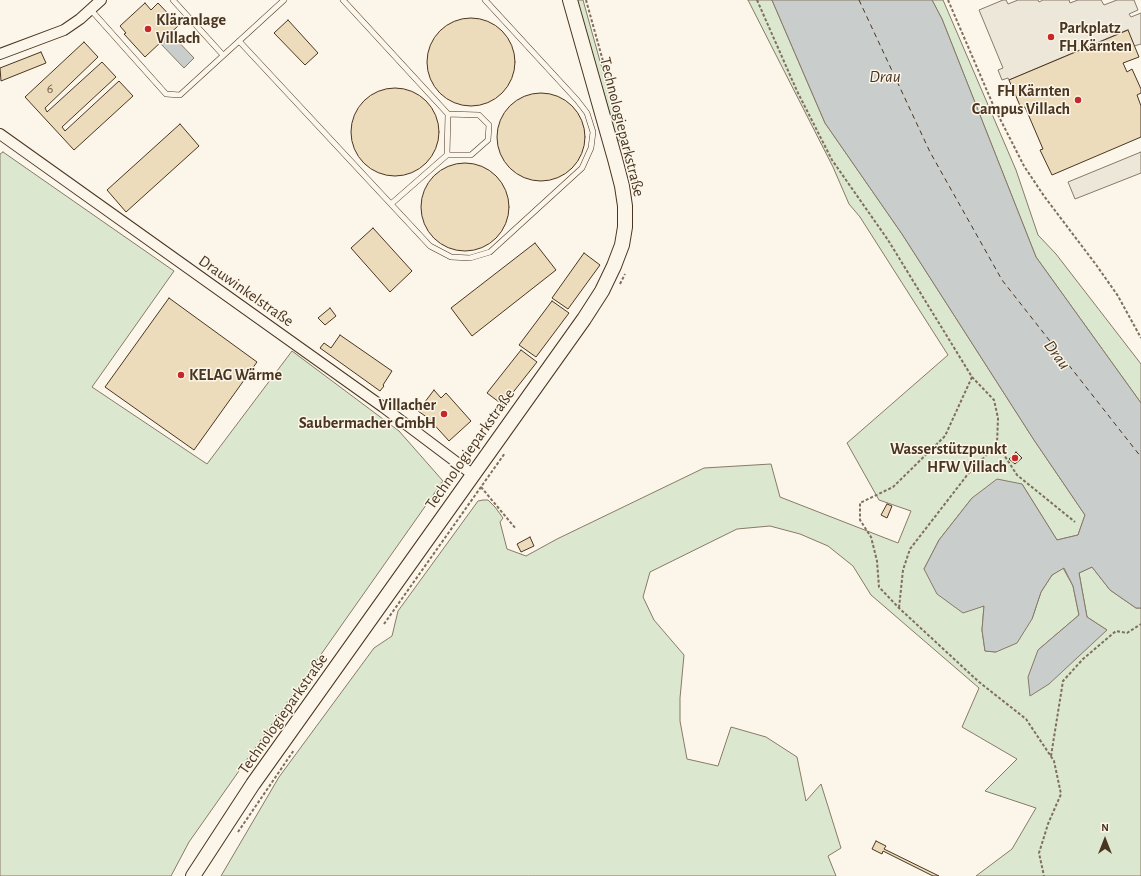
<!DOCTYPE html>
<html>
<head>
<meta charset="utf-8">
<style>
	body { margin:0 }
	#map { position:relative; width:1141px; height:876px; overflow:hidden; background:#fbf6e9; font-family:"Alegreya Sans",sans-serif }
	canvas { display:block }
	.north { position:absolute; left:1085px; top:820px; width:40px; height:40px; -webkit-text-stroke:3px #fbf6e9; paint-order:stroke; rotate:0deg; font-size:11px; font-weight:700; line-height:16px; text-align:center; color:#4a3520 }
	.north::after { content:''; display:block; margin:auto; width:14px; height:18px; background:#4a3520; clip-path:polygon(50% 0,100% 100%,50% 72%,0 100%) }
</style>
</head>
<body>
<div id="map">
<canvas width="1141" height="876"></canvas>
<div class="north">N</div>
</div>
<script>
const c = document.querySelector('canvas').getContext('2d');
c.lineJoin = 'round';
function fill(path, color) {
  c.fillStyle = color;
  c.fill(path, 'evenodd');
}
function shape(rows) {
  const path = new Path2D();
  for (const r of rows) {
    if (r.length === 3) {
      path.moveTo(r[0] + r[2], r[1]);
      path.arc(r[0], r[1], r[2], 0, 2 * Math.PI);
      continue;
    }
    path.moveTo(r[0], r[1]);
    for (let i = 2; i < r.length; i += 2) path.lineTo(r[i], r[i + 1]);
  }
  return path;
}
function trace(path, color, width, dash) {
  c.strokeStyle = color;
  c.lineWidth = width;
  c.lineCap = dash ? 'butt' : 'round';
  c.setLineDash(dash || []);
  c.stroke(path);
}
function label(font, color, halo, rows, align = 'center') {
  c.font = font + ' "Alegreya Sans",sans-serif';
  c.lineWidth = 3;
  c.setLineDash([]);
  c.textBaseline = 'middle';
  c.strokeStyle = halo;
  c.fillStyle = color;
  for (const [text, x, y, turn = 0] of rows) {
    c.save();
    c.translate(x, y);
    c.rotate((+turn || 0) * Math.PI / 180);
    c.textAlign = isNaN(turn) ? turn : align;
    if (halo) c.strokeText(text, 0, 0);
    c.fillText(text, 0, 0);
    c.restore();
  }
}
const green = shape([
	[577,0,583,0,620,133,620,142,617,139,577,0],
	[748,0,772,0,825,123,902,234,1034,440,1085,515,1078,535,1057,540,1022,484,972,498,939,540,924,569,984,606,982,630,985,651,996,652,1032,619,1041,592,1052,575,1063,568,1073,586,1079,615,1038,650,1107,630,1087,617,1079,573,1092,567,1110,590,1136,608,1141,608,1141,876,976,876,1012,849,1036,808,985,791,1017,759,962,727,979,688,871,595,853,566,828,546,800,534,770,526,737,529,650,572,643,597,654,620,684,655,680,698,680,721,687,759,718,766,731,727,766,737,797,757,806,801,821,784,841,848,828,856,836,876,221,876,279,777,374,648,392,636,398,611,478,501,483,500,488,500,495,507,503,518,500,522,507,549,526,556,557,539,704,468,771,464,780,497,898,543,911,511,879,500,847,443,948,355,860,217,849,204,833,167,748,0],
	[932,0,943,0,1016,170,1038,235,1056,254,1141,364,1141,403,1036,257,942,19,932,0],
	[3,152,174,271,92,387,207,464,292,351,399,431,443,481,189,842,171,876,0,876,0,154,3,152]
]);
const parking = shape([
	[1003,0,1006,0,1008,4,1018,0,1038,0,1039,2,1043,0,1069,0,1070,3,1078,0,1101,0,1104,5,1117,0,1134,0,1138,10,1129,14,1131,17,1141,13,1141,44,1134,46,1127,30,1009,80,1008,78,1002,80,998,70,1003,68,979,10,1003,0],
	[1141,152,1141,173,1075,199,1068,182,1141,152]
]);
const water = shape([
	[772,0,932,0,942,19,1036,257,1141,403,1141,608,1136,608,1110,590,1092,567,1079,573,1087,617,1107,630,1049,684,1030,696,1028,677,1038,650,1079,615,1073,586,1064,568,1052,575,1041,592,1032,619,1017,643,996,652,985,651,982,630,984,606,963,613,937,594,924,569,939,540,972,498,997,479,1022,484,1057,540,1078,535,1085,515,1034,440,902,234,825,123,772,0],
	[170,33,194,58,184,68,160,43,170,33]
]);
const ferry = shape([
	[859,0,930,152,1002,280,1141,457]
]);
const building = shape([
	[145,3,151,10,158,3,179,25,145,57,124,34,126,33,120,26,145,3],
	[471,62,44],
	[288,20,318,53,305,65,274,33,288,20],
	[1128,30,1139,57,1123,63,1127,72,1132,69,1141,89,1141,93,1137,95,1141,106,1141,137,1052,175,1040,150,1043,149,1025,107,1021,108,1009,80,1128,30],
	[84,42,98,57,45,108,47,112,102,62,116,77,62,127,65,131,119,81,133,96,74,150,25,97,84,42],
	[41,52,46,63,1,81,0,68,41,52],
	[395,132,44],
	[541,137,44],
	[180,124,199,146,126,212,107,190,180,124],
	[465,207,44],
	[373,228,412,271,390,292,351,248,373,228],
	[535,243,556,270,472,336,451,308,535,243],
	[584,253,600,265,568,309,552,298,584,253],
	[169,298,257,362,194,450,105,387,169,298],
	[552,301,569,313,536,357,519,345,552,301],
	[330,308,336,316,325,325,318,318,330,308],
	[340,335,392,371,383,385,384,386,380,391,320,348,324,343,331,348,340,335],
	[521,350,537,362,503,405,487,393,521,350],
	[434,390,441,398,446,393,471,421,449,441,428,418,418,411,434,390],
	[1016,452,1022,458,1015,464,1009,459,1016,452],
	[887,504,892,506,887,518,881,515,887,504],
	[530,537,534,546,521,552,517,544,530,537],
	[876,841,886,846,884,849,939,876,933,876,883,851,882,854,872,849,876,841]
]);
const path = shape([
	[586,0,635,176,635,181],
	[757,0,797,91,832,160,888,240,972,377,994,400,998,418,997,444,968,474,910,549,903,570,899,608],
	[948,0,994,107,1024,166,1044,196,1097,266,1118,296,1141,338],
	[620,284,625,274],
	[972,377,945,436,893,487,860,503,860,520,871,537,877,561,879,587,899,608,979,682,1026,719,1054,761,1061,794,1048,824,1039,853,1044,876],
	[997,444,1017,475,1075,522],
	[481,487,516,529],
	[384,624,505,453],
	[1051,756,1063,681,1083,659,1116,631,1127,633,1141,624],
	[238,832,294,750]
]);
const lane = shape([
	[173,0,223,55],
	[343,0,448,114,479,115,489,125,488,140,471,155,447,155,391,204],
	[91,10,166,94,180,95,284,0],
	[239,41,430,246,451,257,470,258,490,252,582,168,591,148,593,132,587,113,577,100,485,0],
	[447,155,448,114]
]);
const street = shape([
	[0,54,64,30,80,19,101,0],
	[0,134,383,407,472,474]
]);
const secondary = shape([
	[193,876,253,784,584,319,602,291,614,266,622,245,625,227,625,206,622,186,615,159,570,0]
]);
const markers = [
	[148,29,4,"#c62828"],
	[1051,37,4,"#c62828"],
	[1078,100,4,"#c62828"],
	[181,375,4,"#c62828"],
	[444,414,4,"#c62828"],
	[1015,458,4,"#c62828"]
];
const numberNames = [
	["6",50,89]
];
const poiNames = [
	["Kläranlage",156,20],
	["Villach",156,38],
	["Parkplatz",1059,28],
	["FH Kärnten",1059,46],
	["FH Kärnten",1070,91,"right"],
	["Campus Villach",1070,109,"right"],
	["KELAG Wärme",189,375],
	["Villacher",436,405,"right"],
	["Saubermacher GmbH",436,423,"right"],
	["Wasserstützpunkt",1007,449,"right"],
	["HFW Villach",1007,467,"right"]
];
const streetNames = [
	["Technologieparkstraße",622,127,76],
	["Drauwinkelstraße",246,291,35],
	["Technologieparkstraße",470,449,-55],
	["Technologieparkstraße",283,714,-55]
];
const waterNames = [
	["Drau",885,77],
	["Drau",1057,355,54]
];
fill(green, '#dce7d0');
trace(green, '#887966', 1);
fill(parking, '#ede7d9');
trace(parking, '#887966', 1);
fill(water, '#c9cecd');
trace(water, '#887966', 1);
trace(ferry, '#4a3520', 1, [5, 4]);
fill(building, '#ecdcbc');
trace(building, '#4a3520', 1);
trace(lane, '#4a3520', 6);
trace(street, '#4a3520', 12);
trace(secondary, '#4a3520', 16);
trace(path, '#7f6f5c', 2, [3, 2]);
trace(lane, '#fbf6e9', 5);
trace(street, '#fbf6e9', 10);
trace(secondary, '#fbf6e9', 14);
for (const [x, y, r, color] of markers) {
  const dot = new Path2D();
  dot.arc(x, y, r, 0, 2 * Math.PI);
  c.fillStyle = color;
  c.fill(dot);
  trace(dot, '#fbf6e9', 1.5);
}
label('14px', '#725f47', null, numberNames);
label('bold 16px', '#4a3520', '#fbf6e9', poiNames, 'left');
label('16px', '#4a3520', '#fbf6e9', streetNames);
label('italic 17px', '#4a3520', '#fbf6e9', waterNames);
</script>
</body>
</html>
